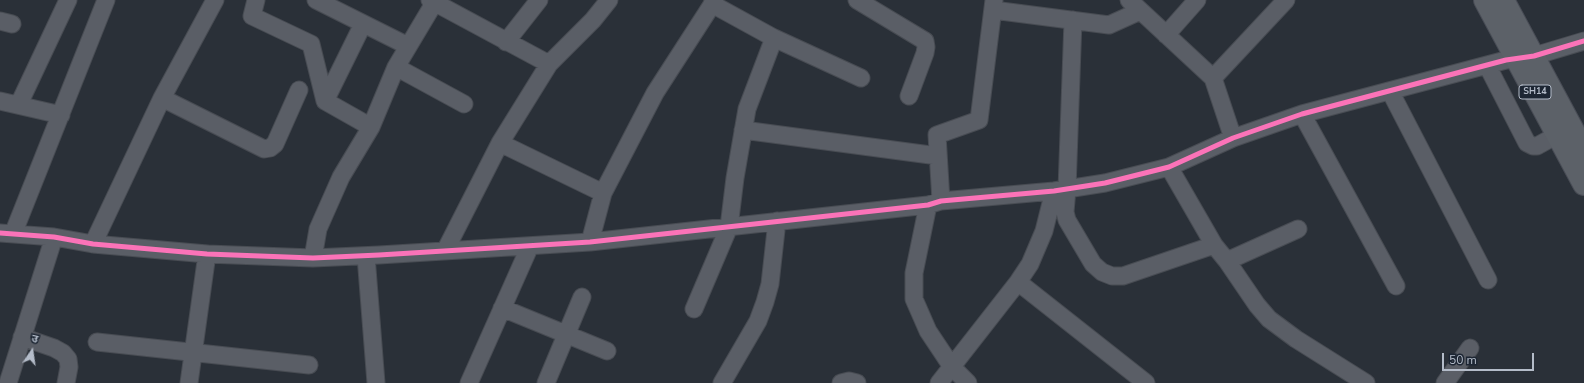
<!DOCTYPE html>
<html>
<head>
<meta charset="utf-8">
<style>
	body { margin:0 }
	#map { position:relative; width:1584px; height:383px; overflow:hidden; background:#2a3038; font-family:"Nunito Sans","Noto Sans Devanagari",sans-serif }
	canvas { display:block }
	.north { position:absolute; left:12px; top:331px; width:40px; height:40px; -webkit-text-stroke:3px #1d2633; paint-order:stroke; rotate:13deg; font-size:11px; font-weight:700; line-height:16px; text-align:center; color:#b4bcc9 }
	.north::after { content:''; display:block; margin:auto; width:14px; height:18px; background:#b4bcc9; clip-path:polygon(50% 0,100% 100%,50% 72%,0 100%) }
	.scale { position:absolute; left:1442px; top:353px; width:92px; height:18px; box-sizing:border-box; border:2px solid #b4bcc9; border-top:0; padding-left:5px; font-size:12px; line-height:14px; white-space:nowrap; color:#b4bcc9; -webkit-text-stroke:3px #1d2633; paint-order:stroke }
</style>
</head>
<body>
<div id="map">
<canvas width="1584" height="383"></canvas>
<div class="north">उ</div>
<div class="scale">50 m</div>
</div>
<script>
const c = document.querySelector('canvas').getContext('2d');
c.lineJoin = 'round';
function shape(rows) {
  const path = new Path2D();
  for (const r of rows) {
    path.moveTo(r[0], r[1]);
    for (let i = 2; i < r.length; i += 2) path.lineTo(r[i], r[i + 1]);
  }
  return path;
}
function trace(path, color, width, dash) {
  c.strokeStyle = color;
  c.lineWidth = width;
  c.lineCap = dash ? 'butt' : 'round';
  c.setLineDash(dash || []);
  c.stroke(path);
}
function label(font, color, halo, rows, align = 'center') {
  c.font = font + ' "Nunito Sans",sans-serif';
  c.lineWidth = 4;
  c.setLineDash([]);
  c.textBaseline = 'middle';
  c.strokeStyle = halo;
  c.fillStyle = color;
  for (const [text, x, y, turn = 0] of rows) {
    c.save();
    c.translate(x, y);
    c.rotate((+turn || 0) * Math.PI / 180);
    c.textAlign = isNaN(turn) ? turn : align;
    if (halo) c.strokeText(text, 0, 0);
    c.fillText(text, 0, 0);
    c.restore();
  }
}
const minor = shape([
	[256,0,252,16,311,44,325,101],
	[316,0,408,46],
	[430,0,549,64],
	[857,0,925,41,926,47,925,53,909,96],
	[1129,0,1213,78,1233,138],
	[712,4,774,38,861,78],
	[993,10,1109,25,1140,11],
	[1073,20,1067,189,1065,212,1067,220,1093,264,1102,272,1112,276,1123,276,1214,245],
	[0,21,12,24],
	[363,24,325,101,371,127],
	[1166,35,1197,0],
	[506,42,539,0],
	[1487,65,1527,143,1533,146,1537,146,1557,135],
	[396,67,464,104],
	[1213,78,1286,0],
	[1390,91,1488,280],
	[162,98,264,149,270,148,275,144,299,90],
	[0,101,61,115],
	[19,104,68,0],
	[1302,114,1396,286],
	[743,130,938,156],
	[500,143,603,193],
	[1169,167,1214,245,1227,261,1257,305,1269,319,1296,339,1366,383],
	[941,201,937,135,979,120,994,0],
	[928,205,914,273,914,299,928,331,952,367,968,383],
	[0,233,54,237,93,244,207,254,313,258,379,255,590,242,928,205,941,201,1054,191,1105,183,1169,167,1233,138,1302,114,1506,60,1534,56,1584,41],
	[13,234,106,0],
	[590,242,603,193,655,93,715,0],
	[93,244,162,98,215,0],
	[445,251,500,143,549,64,593,20,609,0],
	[366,256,376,383],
	[313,258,318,229,341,177,371,127,396,67,436,0],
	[1227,261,1298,229],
	[1018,282,1146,383],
	[502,308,607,351],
	[694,309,729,227,735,178,747,109,774,38],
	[22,337,54,348,63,353,68,359,69,367,66,383],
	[97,342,309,365],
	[8,383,54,237],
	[189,383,207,254],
	[469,383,530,246],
	[546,383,582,297],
	[722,383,758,321,765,302,770,284,777,221],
	[841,383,849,381,857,383],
	[939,383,1018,282,1030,264,1044,231,1054,191],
	[1445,383,1470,348]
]);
const major = shape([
	[1485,0,1584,184],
	[1503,0,1584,151]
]);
const cycleway = shape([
	[0,233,54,237,93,244,207,254,313,258,379,255,590,242,928,205,941,201,1054,191,1105,183,1169,167,1233,138,1302,114,1506,60,1534,56,1584,41]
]);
const shields = [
	[1535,92,32]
];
const shieldNames = [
	["SH14",1535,92]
];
trace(minor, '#484c53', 19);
trace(major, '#484c55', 24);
trace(minor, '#5a5e66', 17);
trace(major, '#5c6168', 22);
trace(cycleway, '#fb73b8', 5);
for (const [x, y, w] of shields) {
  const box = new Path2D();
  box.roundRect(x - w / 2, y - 7, w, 14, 3);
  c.fillStyle = '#1d2633';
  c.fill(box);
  trace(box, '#b4bcc9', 1);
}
label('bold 9px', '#b4bcc9', null, shieldNames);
</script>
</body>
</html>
